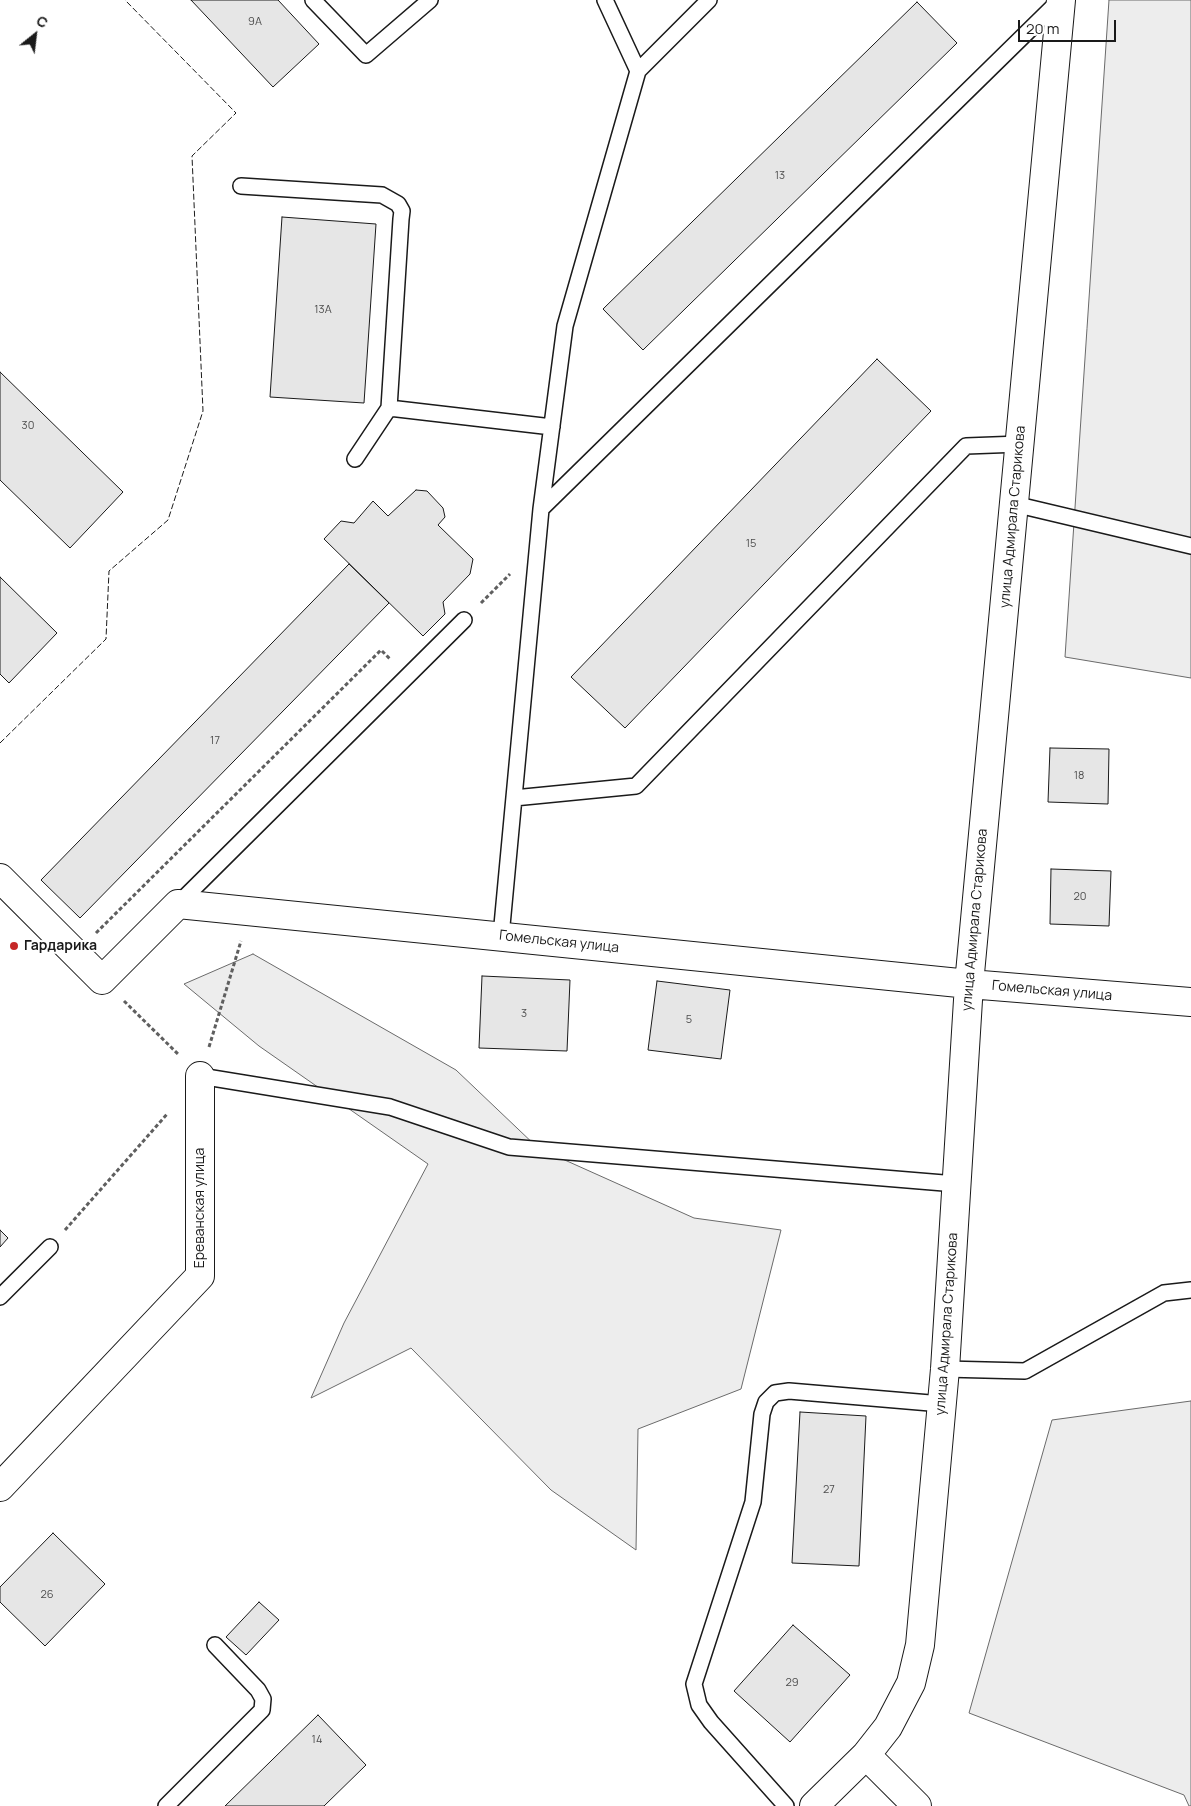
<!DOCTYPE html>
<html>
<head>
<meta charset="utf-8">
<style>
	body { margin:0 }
	#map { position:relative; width:1191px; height:1806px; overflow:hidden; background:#fff; font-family:Manrope,sans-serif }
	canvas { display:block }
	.north { position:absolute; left:10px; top:10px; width:50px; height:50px; -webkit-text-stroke:4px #fff; paint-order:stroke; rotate:29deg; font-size:14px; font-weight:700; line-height:20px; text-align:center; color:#1a1a1a }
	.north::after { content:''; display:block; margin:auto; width:18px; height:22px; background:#1a1a1a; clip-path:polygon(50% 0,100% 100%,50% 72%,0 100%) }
	.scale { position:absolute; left:1018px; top:20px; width:98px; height:22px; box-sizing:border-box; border:2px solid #1a1a1a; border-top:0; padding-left:6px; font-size:15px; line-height:18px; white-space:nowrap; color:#1a1a1a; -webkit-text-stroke:4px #fff; paint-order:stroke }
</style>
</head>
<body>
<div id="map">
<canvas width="1191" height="1806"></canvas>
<div class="north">С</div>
<div class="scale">20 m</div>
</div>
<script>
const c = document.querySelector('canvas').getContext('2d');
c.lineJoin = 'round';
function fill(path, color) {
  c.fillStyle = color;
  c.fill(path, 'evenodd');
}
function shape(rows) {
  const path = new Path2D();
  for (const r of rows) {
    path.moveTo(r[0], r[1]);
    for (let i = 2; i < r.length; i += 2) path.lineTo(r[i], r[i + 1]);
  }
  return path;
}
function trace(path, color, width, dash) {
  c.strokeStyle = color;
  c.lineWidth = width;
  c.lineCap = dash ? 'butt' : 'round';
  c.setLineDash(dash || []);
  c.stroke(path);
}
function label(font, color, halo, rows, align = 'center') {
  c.font = font + ' Manrope,sans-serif';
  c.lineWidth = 4;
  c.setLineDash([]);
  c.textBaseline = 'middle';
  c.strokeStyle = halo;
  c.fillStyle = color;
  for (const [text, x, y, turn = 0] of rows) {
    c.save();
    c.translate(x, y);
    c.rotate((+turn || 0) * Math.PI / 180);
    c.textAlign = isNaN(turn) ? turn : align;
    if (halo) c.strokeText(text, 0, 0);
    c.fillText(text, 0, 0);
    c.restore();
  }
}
const built = shape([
	[1109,0,1191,0,1191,678,1065,657,1109,0],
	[253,954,456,1070,538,1148,694,1218,781,1230,741,1389,638,1429,636,1550,551,1490,411,1348,311,1398,344,1323,428,1164,259,1046,184,984,253,954],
	[1191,1401,1191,1806,1189,1806,1184,1795,969,1713,1052,1420,1191,1401]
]);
const building = shape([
	[191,0,278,0,319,44,273,87,191,0],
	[917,2,957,43,643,350,603,309,917,2],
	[282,217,376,224,364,403,270,397,282,217],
	[877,359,931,411,625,728,571,677,877,359],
	[0,372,123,492,70,548,0,480,0,372],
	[416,490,427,491,443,508,445,517,438,525,473,559,470,574,443,602,445,614,423,636,324,539,341,521,354,523,373,501,388,516,416,490],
	[349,564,389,603,80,918,41,880,349,564],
	[0,577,57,633,9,683,0,674,0,577],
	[1050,748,1109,749,1108,804,1048,802,1050,748],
	[1051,869,1111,871,1109,926,1050,924,1051,869],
	[482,976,570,980,567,1051,479,1048,482,976],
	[657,981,730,990,721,1059,648,1050,657,981],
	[0,1230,8,1238,0,1247,0,1230],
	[800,1412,866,1416,859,1566,792,1563,800,1412],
	[53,1533,105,1584,45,1646,0,1602,0,1587,53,1533],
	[259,1602,279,1620,246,1655,226,1637,259,1602],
	[793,1625,850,1675,790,1742,734,1691,793,1625],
	[318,1715,366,1765,324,1806,225,1806,318,1715]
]);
const path = shape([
	[481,603,510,574],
	[96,933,381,650,391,660],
	[124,1001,179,1055],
	[209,1047,241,941],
	[65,1230,168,1113]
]);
const service = shape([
	[313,0,366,55,430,0],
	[605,0,638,71],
	[241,186,382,195,398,204,402,211,401,219,389,408,552,427],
	[355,459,389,408],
	[1014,504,1191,546],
	[541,509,1060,0],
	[514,798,636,786,966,446,1020,444],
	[178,904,464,620],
	[501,936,541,509,565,326,638,71,709,0],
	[200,1076,390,1107,509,1147,956,1184],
	[0,1297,50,1247],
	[945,1369,1025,1371,1164,1293,1191,1290],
	[166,1806,262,1710,263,1699,258,1690,215,1645],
	[786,1806,711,1722,699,1705,694,1684,753,1502,762,1414,766,1402,775,1393,789,1391,942,1404]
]);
const minor = shape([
	[0,878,102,980,178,904,969,984,1191,1002],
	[0,1487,200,1276,200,1076],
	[866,1755,917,1806],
	[814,1806,866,1755,888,1727,911,1683,920,1645,945,1369,969,984,1061,0]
]);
const fence = shape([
	[0,743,106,639,109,571,168,520,203,411,192,156,236,113,125,0]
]);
const markers = [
	[14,946,5,"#c62828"]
];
const numberNames = [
	["9А",255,22],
	["13",780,176],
	["13А",323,310],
	["30",28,426],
	["15",751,544],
	["17",215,741],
	["18",1079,776],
	["20",1080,897],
	["3",524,1014],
	["5",689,1020],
	["27",829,1490],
	["26",47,1595],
	["29",792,1683],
	["14",317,1740]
];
const streetNames = [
	["улица Адмирала Старикова",1013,517,-85],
	["улица Адмирала Старикова",975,920,-85],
	["Гомельская улица",559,942,6],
	["Гомельская улица",1052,991,5],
	["Ереванская улица",200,1208,-90],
	["улица Адмирала Старикова",947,1324,-86]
];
const poiNames = [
	["Гардарика",24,946]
];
fill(built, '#ededed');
trace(built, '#6a6a6a', 1);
fill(building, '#e6e6e6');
trace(building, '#1a1a1a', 1);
trace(service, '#1a1a1a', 18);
trace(minor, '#1a1a1a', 30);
trace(path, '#5f5f5f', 3, [4, 2.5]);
trace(service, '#fff', 15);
trace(minor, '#fff', 28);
trace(fence, '#1a1a1a', 1, [6, 2.5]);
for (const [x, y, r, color] of markers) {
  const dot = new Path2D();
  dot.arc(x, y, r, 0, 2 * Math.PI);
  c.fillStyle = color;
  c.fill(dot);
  trace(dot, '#fff', 2);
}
label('11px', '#4d4d4d', null, numberNames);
label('14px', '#1a1a1a', '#fff', streetNames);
label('bold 14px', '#1a1a1a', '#fff', poiNames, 'left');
</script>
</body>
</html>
